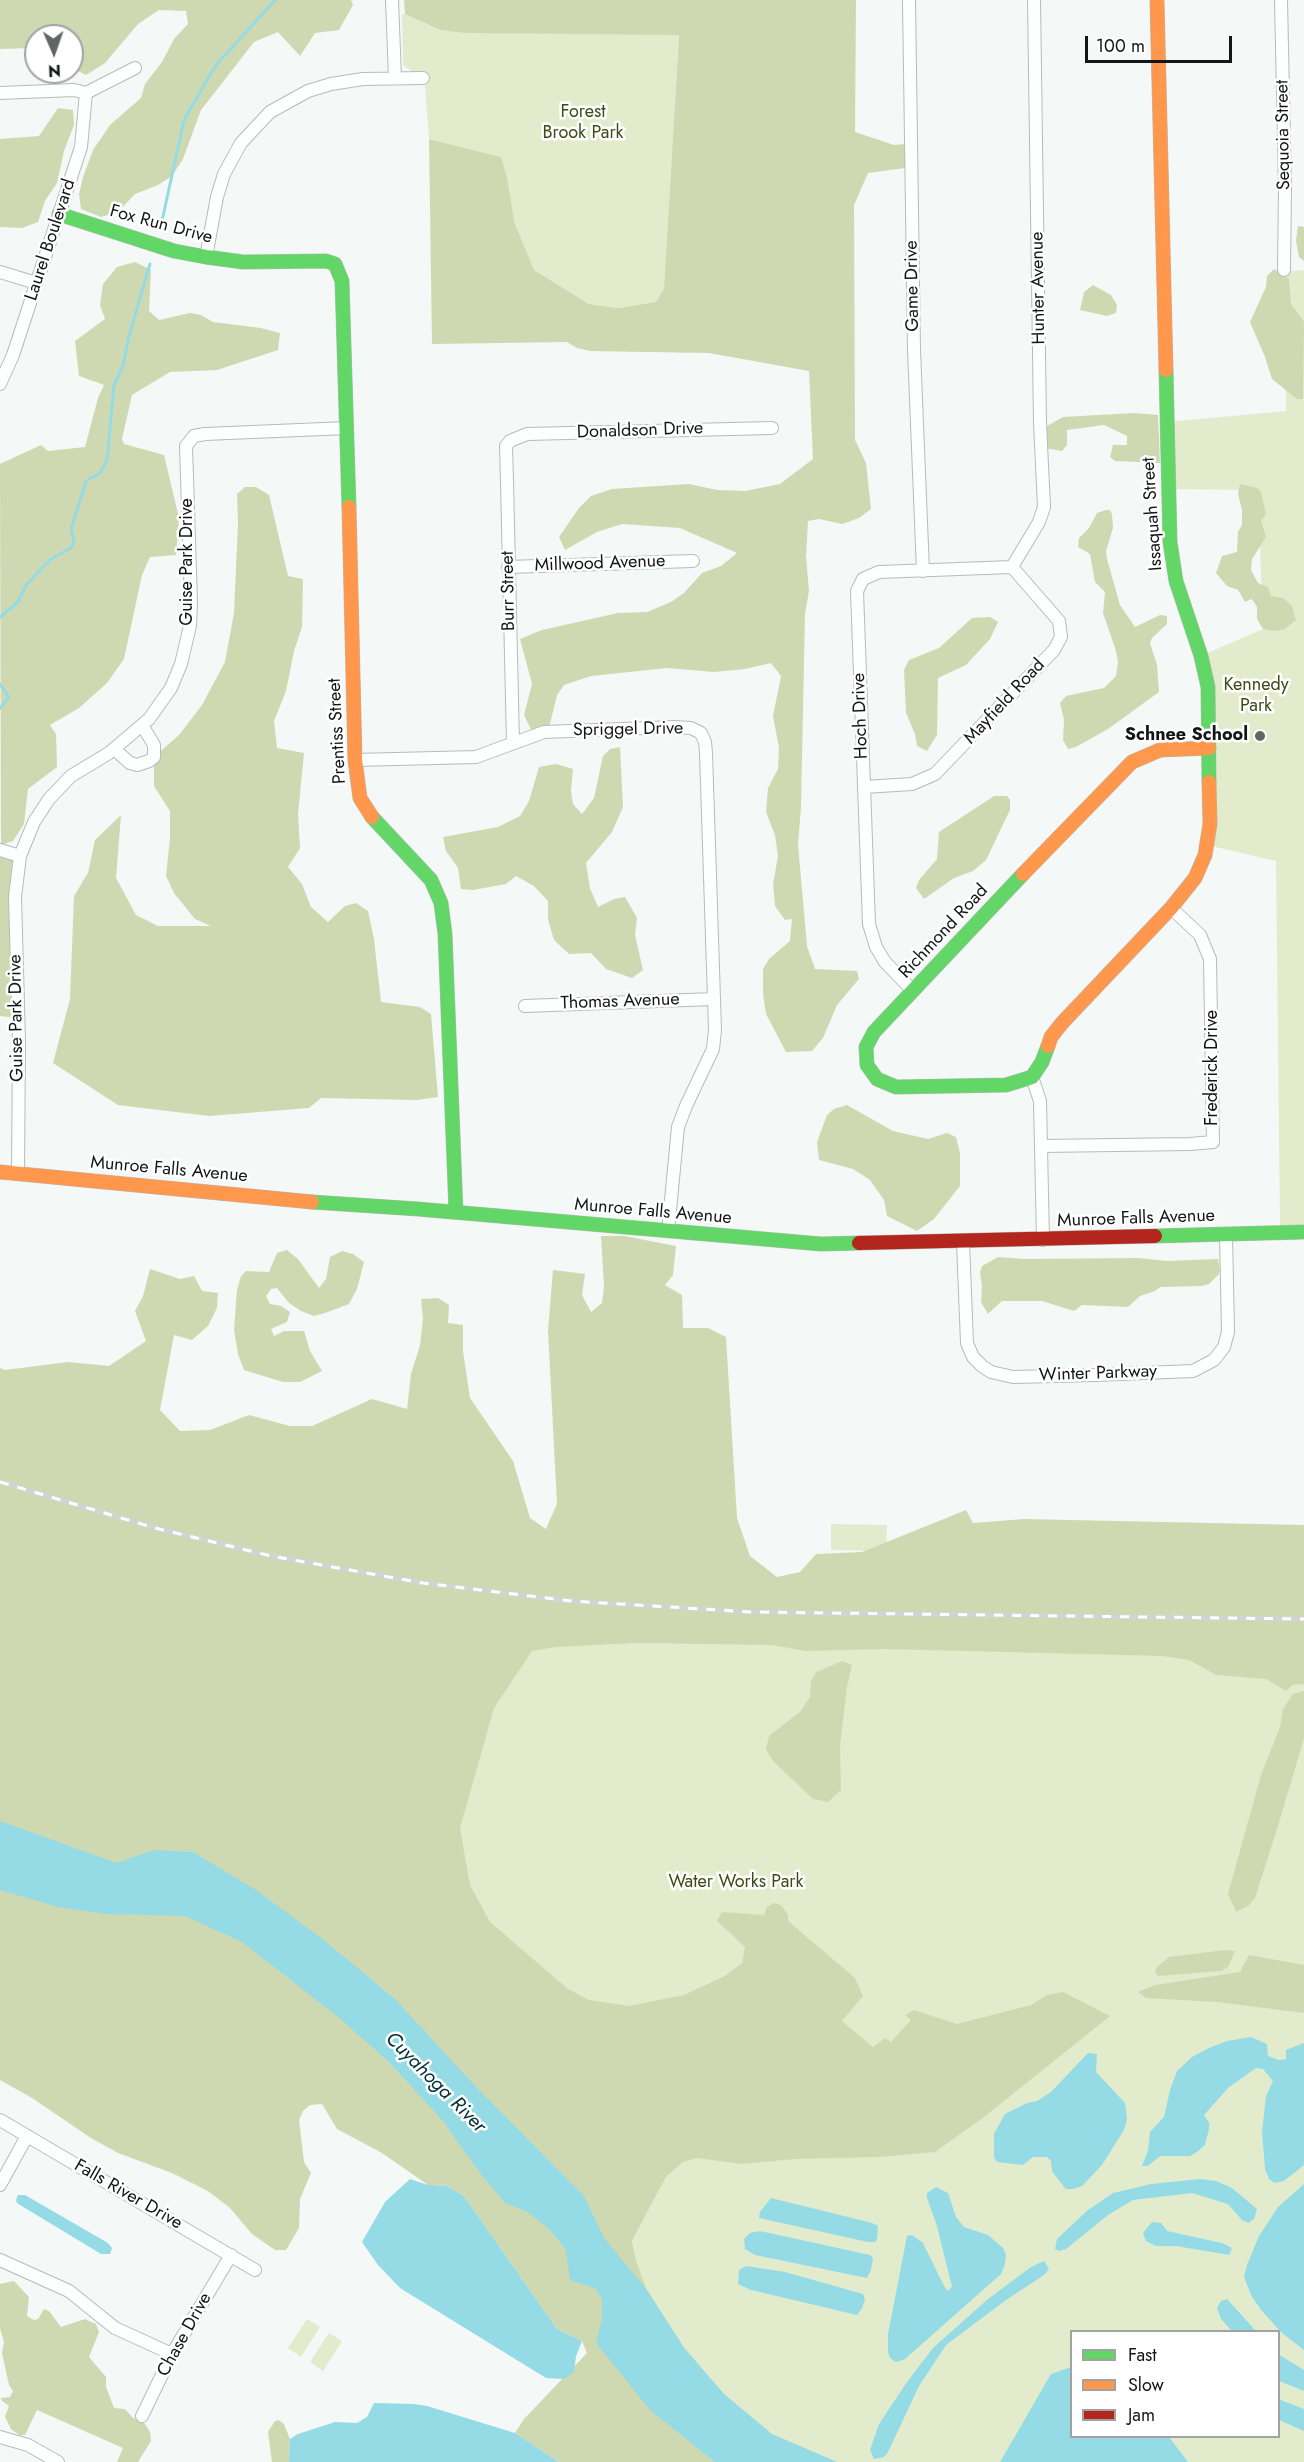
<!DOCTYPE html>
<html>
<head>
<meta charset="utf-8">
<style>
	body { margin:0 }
	#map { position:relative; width:1304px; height:2462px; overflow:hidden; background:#f4f8f6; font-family:Jost,sans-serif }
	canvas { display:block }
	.legend { position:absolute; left:1070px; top:2330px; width:210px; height:108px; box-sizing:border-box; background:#fff; border:2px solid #a1a2a1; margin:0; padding:8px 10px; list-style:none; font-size:18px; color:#141615 }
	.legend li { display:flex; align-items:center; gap:12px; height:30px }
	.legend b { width:30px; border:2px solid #a1a2a1 }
	.north { position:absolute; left:24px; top:24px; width:60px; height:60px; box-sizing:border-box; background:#fff; border:2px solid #a1a2a1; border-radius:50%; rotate:178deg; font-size:16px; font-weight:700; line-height:24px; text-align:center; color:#141615 }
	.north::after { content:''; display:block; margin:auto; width:21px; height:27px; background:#626564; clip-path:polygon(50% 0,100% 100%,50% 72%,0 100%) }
	.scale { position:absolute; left:1085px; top:36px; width:147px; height:27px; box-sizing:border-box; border:3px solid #141615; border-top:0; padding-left:8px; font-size:18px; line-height:21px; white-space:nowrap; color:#141615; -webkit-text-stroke:4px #fff; paint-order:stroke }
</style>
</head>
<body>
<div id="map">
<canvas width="1304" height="2462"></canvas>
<ul class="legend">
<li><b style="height:8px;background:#63d668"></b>Fast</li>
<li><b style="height:8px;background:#ff974d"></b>Slow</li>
<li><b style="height:8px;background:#b3261e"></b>Jam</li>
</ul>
<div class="north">N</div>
<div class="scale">100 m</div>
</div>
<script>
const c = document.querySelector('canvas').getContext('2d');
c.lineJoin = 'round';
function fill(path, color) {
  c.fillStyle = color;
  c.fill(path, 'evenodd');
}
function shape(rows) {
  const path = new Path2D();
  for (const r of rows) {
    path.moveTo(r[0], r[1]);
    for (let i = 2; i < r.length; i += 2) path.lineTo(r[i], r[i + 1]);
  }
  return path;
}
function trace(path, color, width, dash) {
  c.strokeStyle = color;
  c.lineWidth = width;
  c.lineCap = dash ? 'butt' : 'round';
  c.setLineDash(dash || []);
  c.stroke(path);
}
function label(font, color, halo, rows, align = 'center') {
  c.font = font + ' Jost,sans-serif';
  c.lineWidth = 5;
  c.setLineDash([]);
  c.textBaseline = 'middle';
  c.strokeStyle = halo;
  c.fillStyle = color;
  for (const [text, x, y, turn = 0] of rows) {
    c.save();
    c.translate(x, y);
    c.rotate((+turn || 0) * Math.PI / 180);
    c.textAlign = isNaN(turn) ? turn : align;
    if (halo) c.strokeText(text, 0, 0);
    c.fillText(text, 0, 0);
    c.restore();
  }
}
const green = shape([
	[402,14,405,14,440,30,464,33,679,34,664,288,656,302,618,308,589,304,534,270,514,221,501,157,429,139,424,74,413,72,403,65],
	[1304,270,1304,1225,1280,1226,1276,861,1207,845,1201,656,1263,629,1258,490,1167,489,1166,422,1286,411,1284,272],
	[831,1524,887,1525,886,1551,831,1550],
	[401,1586,1304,1625,1304,2462,837,2462,772,2434,724,2394,684,2347,647,2290,636,2260,632,2241,666,2177,683,2162,708,2154,635,2140,391,1811],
	[1072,2332,1278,2332,1278,2436,1072,2436],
	[307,2319,320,2327,301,2357,288,2348],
	[329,2333,342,2341,323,2371,310,2362]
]);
const forest = shape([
	[0,0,351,0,353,5,339,30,315,33,300,56,278,32,254,42,201,110,183,159,172,176,158,185,135,194,118,212,101,217,81,209,79,194,83,177,93,150,110,125,141,98,145,84,162,62,174,39,188,24,186,11,159,10,138,24,105,63,86,75,72,68,72,36,36,36,36,51,31,48,0,49],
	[404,0,856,0,855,132,894,145,905,144,905,168,868,173,854,205,855,440,866,463,871,509,859,518,842,524,819,519,808,521,806,557,809,591,805,614,801,807,798,845,807,946,815,969,857,971,859,979,837,1005,823,1038,812,1051,786,1052,766,1014,763,994,763,969,769,959,790,941,792,919,785,920,775,906,773,884,778,856,775,835,766,812,768,788,778,769,779,748,773,716,781,676,771,663,745,669,714,672,667,668,591,676,564,685,557,695,548,732,534,736,524,715,532,684,520,639,542,630,618,613,647,612,671,602,684,593,702,573,721,566,737,553,680,528,622,524,597,532,565,550,559,537,579,508,591,496,612,489,689,484,717,490,745,491,780,484,813,459,809,371,709,353,590,351,577,348,567,342,432,344,429,139,501,157,507,177,514,221,534,270,589,304,618,308,656,302,664,288,679,35,464,33,440,30,405,14],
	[58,108,73,110,74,125,64,151,57,183,45,201,38,222,22,228,0,227,0,139,39,136],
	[1298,226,1304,227,1304,261,1299,257,1296,241],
	[135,262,151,270,149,311,159,320,190,313,201,315,213,322,261,328,280,333,278,350,217,370,170,372,132,395,122,439,124,444,164,455,179,518,176,555,150,557,142,575,124,659,107,683,79,708,50,725,56,734,57,767,28,789,24,824,13,841,1,845,0,464,41,445,48,451,85,447,98,398,104,385,79,376,75,341,105,319,100,305,103,284,117,267],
	[1274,269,1289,279,1291,304,1304,322,1303,399,1297,399,1272,379,1265,357,1250,322,1266,287,1267,276],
	[1093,285,1111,295,1117,305,1116,313,1107,316,1080,310,1084,292],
	[1134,413,1158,415,1160,463,1115,461,1110,457,1113,445,1127,445,1127,436,1104,425,1067,430,1067,445,1062,451,1045,448,1047,426,1063,417],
	[1240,484,1257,488,1261,492,1266,514,1261,521,1266,537,1252,559,1251,570,1258,583,1268,587,1271,596,1283,598,1292,606,1296,620,1285,629,1275,631,1263,629,1257,619,1257,607,1254,602,1251,599,1245,602,1238,590,1227,586,1216,573,1222,556,1237,552,1238,532,1242,525,1242,510,1238,494],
	[245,487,256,487,269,495,288,576,303,579,302,627,294,651,286,691,274,721,277,748,304,753,298,814,300,848,288,867,302,884,311,907,328,922,345,906,356,903,368,911,374,939,381,1002,420,1007,431,1014,438,1097,417,1100,321,1098,309,1108,209,1116,118,1105,53,1063,70,999,74,896,88,873,95,840,121,815,116,878,136,915,158,926,211,926,195,919,174,893,166,876,170,838,170,811,154,786,154,757,179,735,202,705,225,662,234,613,238,523,237,494],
	[1106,510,1110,510,1112,514,1113,528,1106,551,1107,559,1120,605,1135,627,1160,615,1167,616,1167,624,1152,638,1150,643,1157,665,1159,692,1108,729,1076,747,1068,749,1063,740,1064,720,1060,703,1066,696,1104,688,1116,676,1118,662,1116,651,1103,613,1105,592,1095,582,1090,554,1078,547,1079,538,1089,528,1097,513],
	[990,617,998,622,990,639,966,665,938,678,937,735,927,751,917,746,915,734,906,713,904,670,909,660,939,648,972,618],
	[620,747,623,807,612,832,586,863,590,888,598,907,614,899,625,897,637,918,635,935,643,970,632,978,606,969,591,953,569,954,554,940,548,919,548,901,534,886,516,876,506,884,473,890,461,889,458,868,446,851,443,837,498,827,520,816,529,801,539,767,556,764,573,769,571,791,573,804,582,814,594,798,603,756,610,749],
	[994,796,1007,796,1010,800,1010,810,986,860,973,871,954,878,924,899,916,888,919,880,937,859,939,832],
	[0,850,20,856,18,1018,0,1016],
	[847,1105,893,1131,928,1139,947,1133,956,1137,960,1153,960,1186,934,1219,917,1231,887,1216,884,1200,870,1180,853,1169,819,1160,817,1142,827,1115,834,1109],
	[601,1236,624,1236,676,1246,673,1275,665,1285,682,1295,683,1328,708,1328,726,1337,737,1518,750,1556,777,1577,800,1572,816,1554,862,1552,966,1510,973,1523,1024,1519,1304,1525,1304,1684,1292,1685,1286,1691,1266,1679,1216,1675,1189,1660,1162,1656,886,1649,807,1651,771,1645,636,1643,556,1647,532,1651,494,1708,460,1828,470,1885,490,1922,568,1989,589,2000,629,2006,684,1995,725,1976,742,1963,745,1947,717,1921,722,1912,764,1915,767,1907,774,1903,781,1905,788,1915,788,1921,855,1978,863,1996,842,2021,873,2047,885,2038,891,2042,911,2020,905,2015,914,2010,957,2024,1031,2005,1047,1995,1063,1992,1110,2016,984,2117,935,2152,880,2157,795,2159,741,2164,697,2158,683,2162,666,2177,632,2241,636,2260,647,2290,684,2347,724,2394,772,2434,837,2462,559,2462,515,2433,524,2419,587,2353,582,2341,557,2329,464,2196,447,2186,428,2185,382,2153,337,2129,322,2104,310,2105,303,2111,299,2120,304,2162,311,2173,300,2199,299,2228,286,2250,275,2250,252,2234,230,2208,208,2191,172,2173,118,2153,91,2138,32,2098,0,2080,0,1368,5,1370,68,1362,109,1366,146,1341,135,1311,143,1296,150,1269,180,1279,194,1276,202,1291,218,1293,217,1308,208,1326,192,1340,174,1335,160,1410,180,1431,210,1430,249,1415,290,1426,312,1426,372,1399,407,1409,411,1374,420,1345,423,1319,421,1299,438,1298,449,1305,448,1323,463,1325,463,1351,470,1398,513,1461,530,1518,546,1529,557,1504,548,1331,553,1270,585,1274,582,1295,591,1312,602,1303,604,1286],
	[287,1250,298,1259,319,1288,326,1279,330,1257,342,1251,353,1254,364,1262,357,1289,349,1304,325,1313,314,1316,301,1311,289,1303,277,1288,271,1289,266,1296,270,1304,281,1306,290,1312,287,1322,271,1329,274,1336,284,1331,304,1331,310,1351,322,1371,300,1382,283,1382,244,1370,238,1354,234,1330,237,1290,241,1276,246,1271,269,1272,277,1253],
	[998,1257,1024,1259,1139,1258,1167,1261,1218,1259,1220,1270,1219,1274,1209,1284,1202,1286,1160,1287,1155,1291,1140,1296,1128,1307,1082,1305,1074,1311,1042,1301,1002,1301,988,1314,981,1302,982,1287,980,1272,982,1266],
	[842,1661,852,1665,847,1687,840,1746,841,1790,828,1802,813,1799,773,1761,766,1749,769,1736,801,1711,810,1697,811,1681,816,1672],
	[1304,1691,1304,1738,1278,1826,1255,1898,1248,1906,1236,1912,1228,1894,1261,1775,1280,1727,1283,1709,1293,1694],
	[1225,1950,1235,1951,1228,1967,1221,1971,1158,1976,1155,1972,1157,1967,1169,1957],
	[1249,1955,1304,1965,1304,2013,1217,2002,1146,1998,1138,1992,1155,1985,1240,1972],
	[14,2281,29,2297,27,2316,34,2320,38,2319,44,2309,49,2311,61,2327,85,2319,96,2324,99,2332,89,2357,106,2377,106,2387,114,2408,125,2409,133,2418,143,2421,150,2432,151,2441,138,2462,117,2462,123,2448,37,2410,25,2435,19,2435,11,2429,5,2417,9,2406,1,2400,1,2398,10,2397,13,2391,9,2385,2,2353,4,2342,0,2328,0,2284],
	[279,2420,284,2424,290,2439,289,2462,272,2462,268,2432,275,2421]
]);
const water = shape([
	[0,1821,117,1863,154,1850,193,1852,256,1890,325,1941,396,2000,476,2087,584,2196,604,2238,647,2290,684,2348,724,2394,772,2434,837,2462,715,2462,651,2411,596,2343,602,2319,602,2299,595,2288,570,2280,566,2250,551,2231,528,2212,505,2203,480,2173,443,2121,389,2062,338,2017,242,1942,185,1916,106,1914,58,1907,0,1890],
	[1251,2037,1267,2044,1268,2056,1279,2060,1286,2059,1286,2050,1304,2043,1304,2165,1284,2181,1275,2183,1269,2179,1265,2169,1262,2132,1266,2096,1273,2081,1263,2069,1256,2068,1228,2088,1204,2115,1209,2123,1209,2129,1205,2145,1197,2152,1190,2156,1160,2156,1148,2166,1142,2166,1148,2151,1150,2132,1164,2117,1170,2090,1177,2071,1192,2057,1209,2048,1227,2041],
	[1088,2053,1097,2054,1096,2072,1125,2103,1126,2110,1127,2119,1124,2130,1102,2165,1082,2186,1073,2189,1066,2189,1061,2183,1052,2171,1051,2161,1047,2157,1033,2157,1023,2165,997,2162,994,2157,994,2134,1005,2114,1027,2103,1037,2101,1051,2092],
	[410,2179,428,2185,447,2186,464,2196,557,2329,582,2341,576,2356,574,2372,564,2379,546,2378,400,2288,378,2265,362,2242,385,2202],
	[1200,2179,1216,2181,1232,2188,1257,2209,1254,2219,1248,2223,1242,2220,1228,2204,1192,2193,1133,2200,1108,2215,1066,2249,1059,2251,1055,2249,1057,2239,1088,2210,1113,2193,1151,2184],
	[1304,2184,1304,2350,1282,2333,1261,2310,1251,2295,1244,2277,1247,2265,1259,2236,1278,2207],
	[936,2187,948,2193,956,2217,964,2227,988,2235,1003,2248,1006,2255,1005,2264,1001,2274,905,2359,896,2362,890,2358,888,2352,888,2334,907,2236,912,2235,923,2243,944,2286,948,2291,952,2287,937,2226,927,2198,927,2193],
	[18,2195,25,2195,108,2243,112,2248,110,2254,101,2254,25,2208,17,2203,16,2200],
	[771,2198,872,2223,878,2226,877,2239,875,2242,868,2242,759,2218,760,2212],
	[1152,2222,1161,2223,1167,2231,1222,2243,1232,2248,1229,2255,1176,2246,1156,2246,1146,2241,1143,2233],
	[760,2231,870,2255,873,2258,871,2270,867,2278,755,2255,745,2249,744,2239,750,2233],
	[1044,2261,1049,2269,1044,2275,1006,2300,946,2345,919,2386,888,2452,884,2457,874,2459,870,2450,879,2424,907,2382,933,2348,988,2299,1031,2267],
	[746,2266,785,2272,863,2294,865,2299,862,2308,857,2315,751,2290,738,2284,739,2270],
	[1227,2299,1256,2331,1232,2331,1221,2319,1217,2308,1221,2301],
	[1278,2354,1304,2370,1304,2391,1279,2381],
	[1071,2367,1072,2436,1169,2437,1188,2462,1000,2462,1051,2374],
	[1278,2399,1304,2409,1304,2431,1279,2420],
	[374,2403,414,2404,427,2406,515,2433,559,2462,289,2462,290,2439,298,2434,335,2422,357,2423,367,2417]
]);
const stream = shape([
	[160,230,184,120,216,65,275,0],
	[0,617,18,602,26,585,51,559,71,548,74,541,71,529,86,481,100,473,107,460,114,385,123,366,129,336,150,264],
	[0,684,9,697,0,708]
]);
const street = shape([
	[392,0,395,78],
	[909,0,914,350,923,571],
	[1281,0,1285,188,1284,270],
	[0,93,74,90,86,93,135,68],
	[206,257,217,197,224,174,241,143,270,112,308,91,331,84,363,79,423,78],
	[0,272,36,283],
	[0,384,13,355,81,147,86,93],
	[508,567,693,561],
	[1012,567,1039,522,1044,507,1040,423,1034,0],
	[513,743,507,481,506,446,510,441,527,434,772,428],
	[114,749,130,763,137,765,149,761,154,757,154,745,142,725],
	[355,760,476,757,544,732,674,727,691,728,701,733,705,742,706,753,715,1030,713,1049,686,1106,678,1127,668,1231],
	[864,787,912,784,935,774,1054,650,1061,637,1059,621,1012,567],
	[0,850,20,856],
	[913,991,885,962,876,947,869,924,857,591,863,579,879,572,1012,567],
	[525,1006,714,999],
	[1032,1077,1040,1101,1043,1240],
	[1041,1146,1190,1144,1213,1142,1210,959,1200,935,1171,908],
	[18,1174,19,1041,15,897,20,856,34,822,49,799,71,776,109,753,149,719,171,688,181,664,190,626,191,603,186,446,194,436,205,434,347,428],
	[963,1242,967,1343,973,1357,982,1366,991,1372,1013,1377,1095,1375,1193,1371,1214,1360,1224,1347,1228,1332,1226,1235],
	[0,2120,255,2270],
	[0,2185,27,2136],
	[0,2260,69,2291,115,2328,172,2354],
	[142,2416,172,2354,231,2255],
	[0,2437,28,2445,58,2462]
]);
const fast = shape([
	[59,214,174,251,206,257,243,262,326,261,335,264,342,281,349,507],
	[1166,370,1170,542,1176,581,1201,656,1208,687,1209,782],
	[372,817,431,880,441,903,445,934,456,1212],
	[1023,874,874,1032,866,1047,867,1065,877,1079,896,1087,1006,1085,1032,1077,1042,1062,1048,1046],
	[312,1202,418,1209,821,1244,859,1243],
	[1155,1236,1304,1232]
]);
const slow = shape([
	[1157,0,1166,370],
	[349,507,355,760,360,798,372,817],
	[1023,874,1132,762,1160,750,1209,748],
	[1048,1046,1051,1037,1062,1023,1171,908,1195,878,1205,855,1210,824,1209,782],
	[0,1172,312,1202]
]);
const jam = shape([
	[859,1243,1155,1236]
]);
const rail = shape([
	[0,1482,155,1528,271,1556,423,1583,571,1601,751,1612,1304,1619]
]);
const markers = [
	[1260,736,6,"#626564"]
];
const parkNames = [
	["Forest",583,113],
	["Brook Park",583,134],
	["Kennedy",1256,686],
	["Park",1256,707],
	["Water Works Park",736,1883]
];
const streetNames = [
	["Sequoia Street",1284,135,-91],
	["Fox Run Drive",161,225,15],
	["Laurel Boulevard",51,240,-72],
	["Game Drive",913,286,-91],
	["Hunter Avenue",1039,288,-91],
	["Donaldson Drive",640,431,-2],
	["Issaquah Street",1153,514,-94],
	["Guise Park Drive",188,562,-90],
	["Millwood Avenue",600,564,-2],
	["Burr Street",509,591,-91],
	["Mayfield Road",1005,702,-47],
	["Hoch Drive",861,716,-92],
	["Spriggel Drive",628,730,-1],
	["Prentiss Street",338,731,-93],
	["Richmond Road",944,932,-47],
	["Thomas Avenue",620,1002,-2],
	["Guise Park Drive",17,1018,-91],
	["Frederick Drive",1213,1068,-90],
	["Munroe Falls Avenue",169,1170,5],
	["Munroe Falls Avenue",653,1212,5],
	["Munroe Falls Avenue",1136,1219,-2],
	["Winter Parkway",1098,1374,-2],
	["Falls River Drive",128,2195,30],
	["Chase Drive",185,2335,-61]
];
const poiNames = [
	["Schnee School",1248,736]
];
const waterNames = [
	["Cuyahoga River",435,2083,45]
];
fill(green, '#e2eccd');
fill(forest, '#cfd9b1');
fill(water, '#94dbe6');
trace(stream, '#94dbe6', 3);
trace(street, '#b8bbba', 14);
trace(fast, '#b8bbba', 15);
trace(slow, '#b8bbba', 15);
trace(jam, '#b8bbba', 15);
trace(street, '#fdfefe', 12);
trace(fast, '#63d668', 14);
trace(slow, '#ff974d', 14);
trace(jam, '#b3261e', 14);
trace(rail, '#d3d3d3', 5);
trace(rail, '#fff', 3, [9]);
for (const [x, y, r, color] of markers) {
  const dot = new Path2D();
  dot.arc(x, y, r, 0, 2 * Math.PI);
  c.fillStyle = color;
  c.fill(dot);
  trace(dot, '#fff', 2);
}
label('18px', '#404a16', '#fff', parkNames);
label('18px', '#141615', '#fff', streetNames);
label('bold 18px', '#141615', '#fff', poiNames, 'right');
label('italic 20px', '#002f37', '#fff', waterNames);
</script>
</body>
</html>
